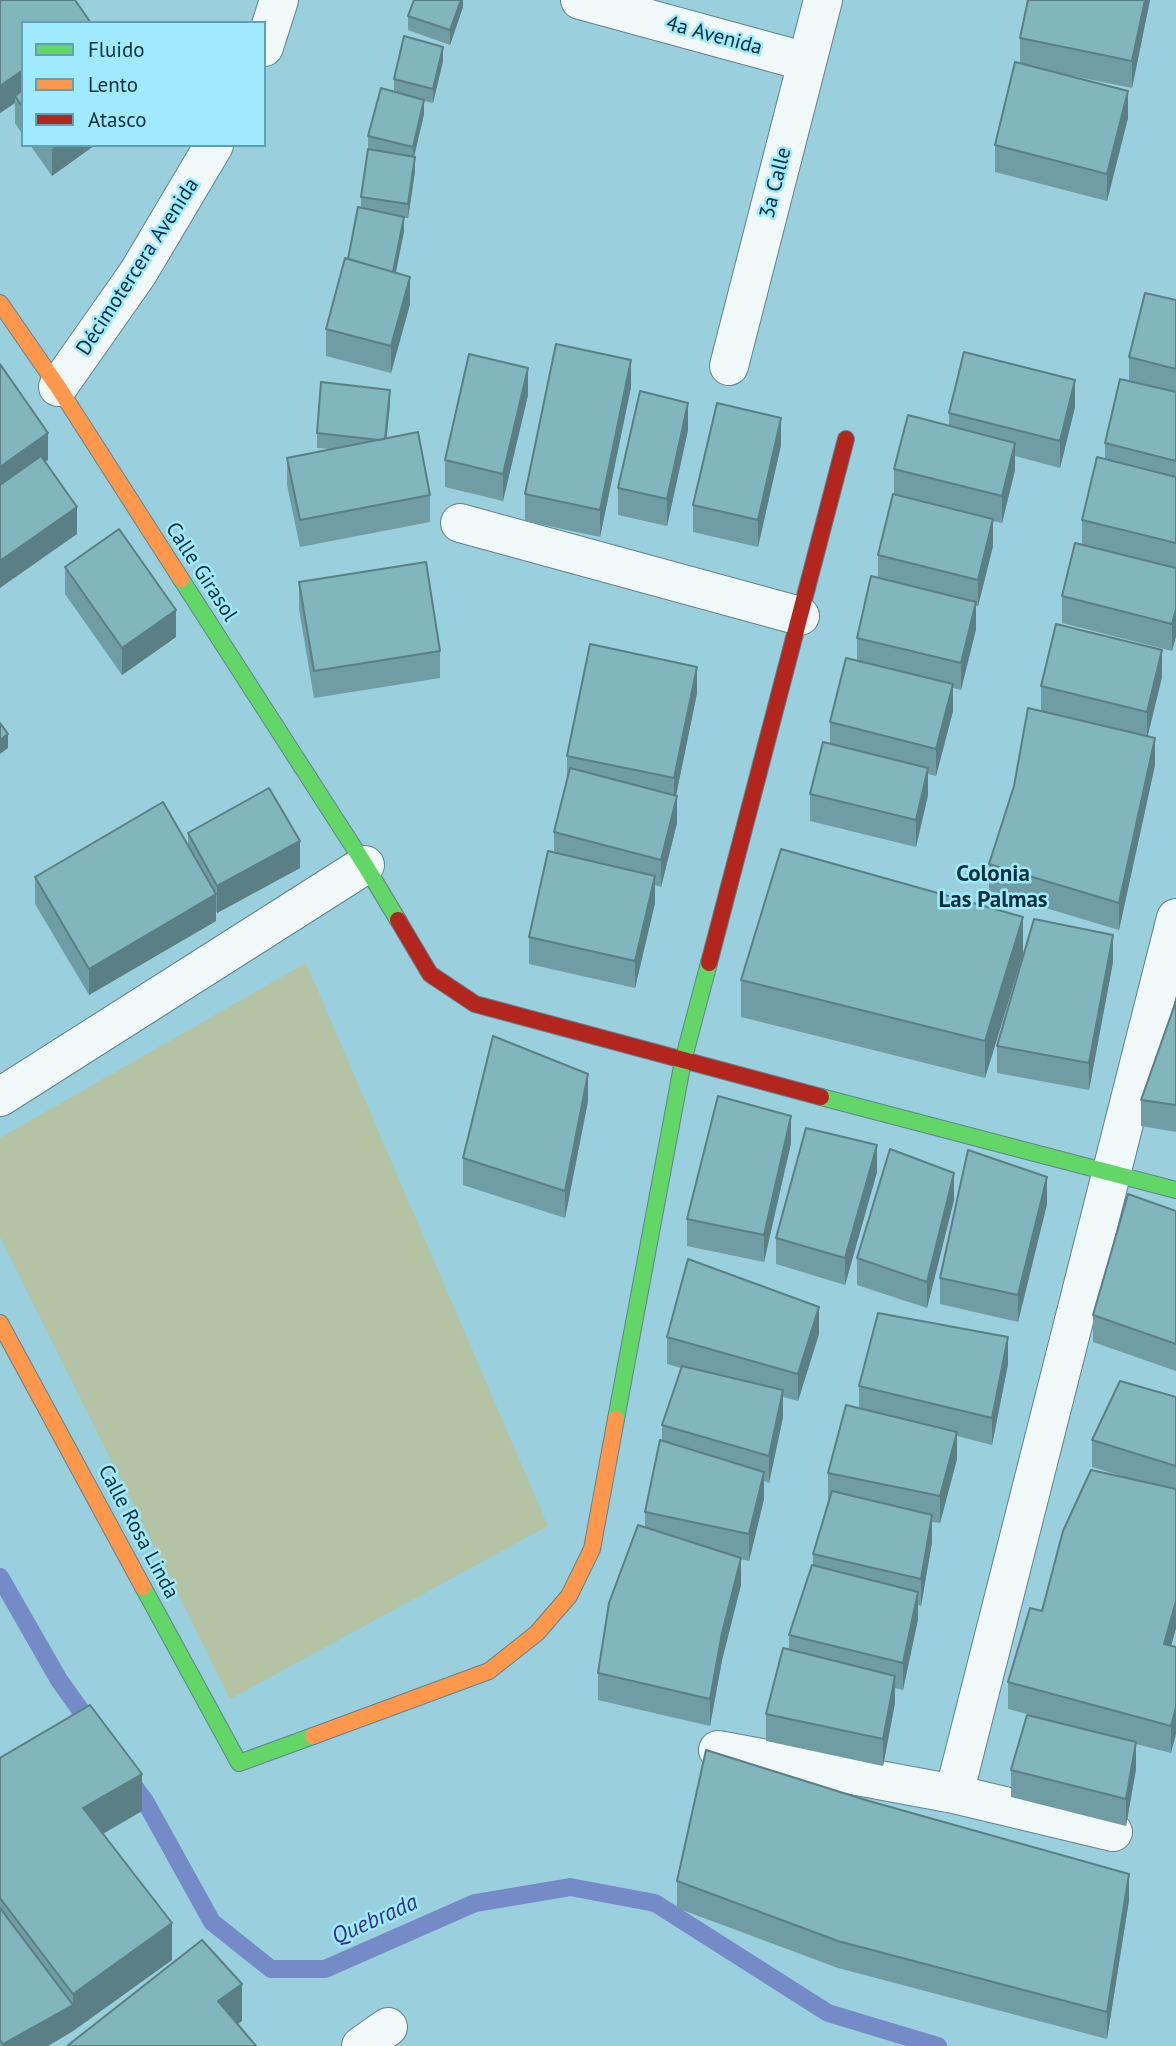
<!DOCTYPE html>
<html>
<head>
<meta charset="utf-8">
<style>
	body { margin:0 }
	#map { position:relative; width:1176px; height:2046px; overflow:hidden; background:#9acfdd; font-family:"PT Sans",sans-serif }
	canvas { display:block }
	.legend { position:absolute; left:21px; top:21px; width:245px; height:126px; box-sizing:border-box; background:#9feafe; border:2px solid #60a0b0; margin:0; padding:9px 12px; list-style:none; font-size:21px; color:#02303a }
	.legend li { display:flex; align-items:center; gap:14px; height:35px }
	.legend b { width:35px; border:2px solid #60a0b0 }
</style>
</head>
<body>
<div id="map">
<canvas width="1176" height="2046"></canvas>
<ul class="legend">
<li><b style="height:9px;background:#63d668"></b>Fluido</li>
<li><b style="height:9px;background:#ff974d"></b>Lento</li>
<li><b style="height:9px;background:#b3261e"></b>Atasco</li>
</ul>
</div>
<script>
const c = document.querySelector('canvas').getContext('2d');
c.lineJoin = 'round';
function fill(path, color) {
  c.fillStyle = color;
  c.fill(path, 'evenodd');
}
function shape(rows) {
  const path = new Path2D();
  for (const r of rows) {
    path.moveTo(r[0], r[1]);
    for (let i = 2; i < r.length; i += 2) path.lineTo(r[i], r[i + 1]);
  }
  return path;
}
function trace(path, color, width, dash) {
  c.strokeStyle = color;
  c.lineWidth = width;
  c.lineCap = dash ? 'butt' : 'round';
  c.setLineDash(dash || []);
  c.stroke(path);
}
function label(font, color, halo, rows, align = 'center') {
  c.font = font + ' "PT Sans",sans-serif';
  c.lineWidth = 5;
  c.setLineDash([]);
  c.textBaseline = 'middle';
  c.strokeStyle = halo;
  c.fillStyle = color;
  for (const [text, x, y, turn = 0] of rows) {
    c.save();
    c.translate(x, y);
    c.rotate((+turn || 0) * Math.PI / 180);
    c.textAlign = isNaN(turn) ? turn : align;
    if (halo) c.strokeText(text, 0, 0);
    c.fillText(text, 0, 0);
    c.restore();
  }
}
const green = shape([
	[306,963,548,1526,230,1699,0,1237,0,1138]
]);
const stream = shape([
	[0,1577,59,1680,94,1729],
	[128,1778,145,1801,212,1922,271,1969,325,1969,475,1903,570,1887,655,1903,828,2013,938,2046]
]);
const street = shape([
	[580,0,807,62],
	[264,47,279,0],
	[729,366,823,0],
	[58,387,138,273,214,145],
	[460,523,800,616],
	[0,1097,365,865],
	[718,1750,954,1794,1113,1832],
	[954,1794,1176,918],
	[361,2046,388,2027]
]);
const fast = shape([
	[181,579,365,865,398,920],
	[821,1097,1176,1190],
	[616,1419,683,1061,709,963],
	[143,1587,239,1763,313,1736]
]);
const slow = shape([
	[0,303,58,387,181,579],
	[0,1323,143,1587],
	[313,1736,489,1671,537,1633,569,1596,592,1549,616,1419]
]);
const jam = shape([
	[398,920,430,974,475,1004,821,1097],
	[709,963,846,439]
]);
const wall = shape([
	[0,0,23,23,23,135,15,123,15,103,0,113],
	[463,0,463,7,450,45,408,30,408,16],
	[1028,0,1150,0,1132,88,1063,74,1128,118,1107,201,995,172,995,145,1020,63,1020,38],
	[443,61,433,103,424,101,424,114,414,157,415,171,408,218,404,218,404,231,396,273,410,304,391,373,326,356,326,329,348,259,361,208,361,197,368,150,368,136,394,92,394,79],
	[30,145,95,145,52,176],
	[1176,300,1176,636,1172,651,1062,623,1062,596,1082,544,1082,520,1105,459,1105,443,1129,381,1129,357],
	[631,387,600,537,525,521,525,494],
	[528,395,503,501,445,487,445,460],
	[390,404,386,438,430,495,430,522,300,547,287,485,287,458,332,449,317,448,317,433],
	[1075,407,1060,468,1015,456,1015,470,1002,523,993,521,993,546,978,606,976,606,976,629,961,690,953,688,953,711,936,776,928,774,928,795,916,847,810,821,810,794,830,744,830,722,857,661,857,638,878,578,878,555,894,495,894,469,949,426,949,413],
	[688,430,667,526,618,515,618,488],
	[781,445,758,547,693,532,693,505],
	[65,567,176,637,122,675,65,594],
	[299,582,440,651,440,678,314,698,299,609],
	[1162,677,1147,737,1155,765,1119,930,989,891,989,864,1041,711,1041,686],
	[697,693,676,796,677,823,661,887,655,885,655,903,635,988,529,964,529,937,554,852,554,832,567,780,567,756],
	[188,833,300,868,217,913,216,911,216,921,89,995,35,904,35,877,188,845],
	[1023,954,985,1078,741,1017,741,980],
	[1113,962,1089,1090,997,1073,997,1046],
	[1176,1001,1176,1132,1141,1126,1141,1100],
	[588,1101,565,1218,463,1185,463,1158],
	[791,1143,764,1262,687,1246,687,1219],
	[877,1172,845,1285,776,1264,776,1238],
	[954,1200,927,1308,857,1285,857,1258],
	[1047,1204,1018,1322,940,1304,940,1278],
	[1176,1211,1176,1371,1093,1342,1093,1315],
	[819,1334,798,1401,783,1397,783,1417,769,1483,764,1481,764,1499,749,1561,741,1559,741,1585,722,1660,710,1726,598,1700,598,1673,645,1527,645,1512,662,1441,662,1425,681,1368,667,1364,667,1337],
	[1008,1364,992,1445,957,1436,957,1459,940,1523,932,1522,932,1542,921,1606,918,1605,918,1619,903,1690,895,1688,895,1703,883,1766,766,1741,766,1714,789,1649,789,1635,813,1565,813,1554,828,1500,828,1473,859,1408,859,1386],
	[1176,1397,1176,1628,1171,1646,1176,1647,1171,1753,1136,1744,1136,1769,1126,1826,1011,1797,1011,1770,1038,1717,1008,1709,1008,1682,1042,1611,1121,1476,1092,1467,1092,1440],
	[0,1758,142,1811,103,1834,172,1960,73,2031,48,2046,0,2046],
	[677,1881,1129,1900,1107,2039,838,1968,677,1908]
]);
const shadedWall = shape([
	[461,0,463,0,463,7,450,45,450,30],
	[1145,0,1150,0,1132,88,1132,61],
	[443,47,443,61,433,103,433,89],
	[23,70,23,97,15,96,15,103,0,113,0,86],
	[1128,91,1128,118,1107,201,1107,174],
	[424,100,424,114,413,161,413,147],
	[57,145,95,145,52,176,52,149],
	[415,157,415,171,408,218,408,204],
	[404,217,404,231,391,295,391,281],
	[410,277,410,304,391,373,391,346],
	[631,360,631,387,600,537,600,510],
	[528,368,528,395,503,501,503,474],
	[1075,380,1075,407,1060,468,1060,441],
	[390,390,390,404,385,455,385,440],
	[688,403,688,430,667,526,667,499],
	[781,418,781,445,758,547,758,520],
	[48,433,48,460,0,494,0,467],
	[1015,443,1015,470,1002,523,1002,496],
	[77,507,77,534,0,588,0,561],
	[993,519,993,546,978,606,978,580],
	[976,602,976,629,961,690,961,663],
	[1176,609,1176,636,1172,651,1172,624],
	[176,610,176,637,122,675,122,648],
	[1162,650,1162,677,1147,739,1147,712],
	[697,667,697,693,674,805,674,778],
	[953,684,953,711,936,776,936,749],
	[8,734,8,748,0,754,0,740],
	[1155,738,1155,765,1119,930,1119,903],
	[928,768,928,795,916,847,916,820],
	[677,796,677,823,661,887,661,860],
	[300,841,300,868,217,913,217,886],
	[655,876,655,903,635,988,635,961],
	[216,894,216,921,89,995,89,969],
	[1023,917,1023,954,985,1078,985,1041],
	[1113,935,1113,962,1089,1090,1089,1063],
	[588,1074,588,1101,565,1218,565,1191],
	[791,1116,791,1143,764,1262,764,1235],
	[877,1145,877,1172,845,1285,845,1258],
	[954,1173,954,1200,927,1308,927,1282],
	[1047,1177,1047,1204,1018,1322,1018,1295],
	[819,1307,819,1334,798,1401,798,1374],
	[1008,1337,1008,1364,992,1445,992,1418],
	[783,1390,783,1417,769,1483,769,1456],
	[957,1432,957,1459,940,1523,940,1496],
	[764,1472,764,1499,749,1561,749,1534],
	[932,1515,932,1542,921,1606,921,1579],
	[741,1558,741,1585,722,1660,710,1726,710,1699,722,1633],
	[918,1592,918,1619,903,1690,903,1663],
	[1176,1601,1176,1628,1164,1671,1164,1644],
	[895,1676,895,1703,883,1766,883,1739],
	[1176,1707,1176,1734,1171,1753,1171,1726],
	[1136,1742,1136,1769,1126,1826,1126,1799],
	[142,1774,142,1811,83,1845,83,1808],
	[1129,1874,1129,1900,1107,2039,1107,2012],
	[172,1923,172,1960,73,2031,48,2046,3,2046,3,2044,73,2005,73,1994],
	[242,1984,242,2021,218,2038,218,2001]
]);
const building = shape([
	[0,0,75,0,91,23,23,23,23,70,0,86,0,0],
	[414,0,461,0,450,30,408,16,414,0],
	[1028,0,1145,0,1132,61,1020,38,1028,0],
	[404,36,443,47,433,89,394,79,404,36],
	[1015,62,1128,91,1107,174,995,145,1015,62],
	[381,88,424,100,413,147,368,136,381,88],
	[23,90,23,108,15,96,23,90],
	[368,149,415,157,408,204,361,197,368,149],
	[358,207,404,217,393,272,348,259,358,207],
	[345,258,410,277,391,346,326,329,345,258],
	[1145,293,1176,300,1176,369,1129,357,1145,293],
	[556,344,631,360,600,510,525,494,556,344],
	[964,352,1075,380,1060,441,949,413,964,352],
	[469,354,528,368,503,474,445,460,469,354],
	[0,364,48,433,0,467,0,364],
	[1120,379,1176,392,1176,461,1105,443,1120,379],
	[321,382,390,390,385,439,379,440,317,433,321,382],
	[640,391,688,403,667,499,618,488,640,391],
	[717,403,781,418,758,520,693,505,717,403],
	[908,415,1015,443,1002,496,894,469,908,415],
	[418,432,430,495,300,520,287,458,418,432],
	[41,456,77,507,0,561,0,485,41,456],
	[1097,457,1176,477,1176,543,1082,520,1097,457],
	[893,494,993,519,978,580,878,555,893,494],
	[119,529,176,610,122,648,65,567,119,529],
	[1075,543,1176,568,1176,609,1172,624,1062,596,1075,543],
	[426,562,440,651,314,671,299,582,426,562],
	[871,576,976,602,961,663,857,638,871,576],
	[1056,624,1162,650,1147,712,1041,686,1056,624],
	[590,644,697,667,674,778,567,756,590,644],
	[846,658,953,684,936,749,830,722,846,658],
	[1028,708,1155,738,1119,903,989,864,1014,786,1028,708],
	[0,723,8,734,0,740,0,723],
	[823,742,928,768,916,820,810,794,823,742],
	[570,768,677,796,661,860,554,832,570,768],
	[269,788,300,841,217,886,188,833,269,788],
	[163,802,216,894,89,969,35,877,163,802],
	[781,849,1023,917,985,1041,741,980,781,849],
	[548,851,655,876,635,961,529,937,548,851],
	[1034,919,1113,935,1089,1063,997,1046,1034,919],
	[1176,1001,1176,1105,1141,1100,1176,1001],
	[493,1036,588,1074,565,1191,463,1158,493,1036],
	[718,1096,791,1116,764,1235,687,1219,718,1096],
	[806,1128,877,1145,845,1258,776,1238,806,1128],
	[890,1149,954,1173,927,1282,857,1258,890,1149],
	[968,1150,1047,1177,1018,1295,940,1278,968,1150],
	[1128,1194,1176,1211,1176,1344,1093,1315,1128,1194],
	[688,1259,819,1307,798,1374,667,1337,688,1259],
	[878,1313,1008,1337,992,1418,859,1386,878,1313],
	[682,1366,783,1390,769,1456,662,1425,682,1366],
	[1120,1381,1176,1397,1176,1466,1092,1440,1120,1381],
	[846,1405,957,1432,940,1496,828,1473,846,1405],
	[660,1440,764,1472,749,1534,645,1512,660,1440],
	[1091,1470,1176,1489,1176,1601,1164,1644,1176,1647,1176,1707,1171,1726,1008,1682,1030,1608,1042,1611,1063,1531,1091,1470],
	[832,1491,932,1515,921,1579,813,1554,832,1491],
	[638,1525,741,1558,722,1633,710,1699,598,1673,609,1603,638,1525],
	[812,1565,918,1592,903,1663,789,1635,812,1565],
	[783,1648,895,1676,883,1739,766,1714,783,1648],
	[90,1705,142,1774,83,1808,172,1923,73,1994,0,1898,0,1758,90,1705],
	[1027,1715,1136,1742,1126,1799,1011,1770,1027,1715],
	[706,1750,869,1801,1129,1874,1107,2012,838,1941,677,1881,706,1750],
	[0,1908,73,2005,3,2044,0,2040,0,1908],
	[202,1940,242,1984,218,2001,256,2046,67,2046,202,1940]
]);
const streetNames = [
	["4a Avenida",714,36,15],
	["3a Calle",776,183,-76],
	["Décimotercera Avenida",138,267,-57],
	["Calle Girasol",201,572,57],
	["Calle Rosa Linda",138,1532,62]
];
const neighbourhoodNames = [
	["Colonia",993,874],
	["Las Palmas",993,900]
];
const waterNames = [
	["Quebrada",375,1920,-24]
];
fill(green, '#b4c3a4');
trace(stream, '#748bc7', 18);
trace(street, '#61838c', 40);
trace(fast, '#61838c', 18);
trace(slow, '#61838c', 18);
trace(jam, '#61838c', 18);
trace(street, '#f0f8fa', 38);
trace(fast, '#63d668', 16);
trace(slow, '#ff974d', 16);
trace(jam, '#b3261e', 16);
fill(wall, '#6f9da3');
fill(shadedWall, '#5a7f84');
fill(building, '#81b6bd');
trace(building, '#5a7f84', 2);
label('21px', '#02303a', '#9feafe', streetNames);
label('bold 23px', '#02303a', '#9feafe', neighbourhoodNames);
label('italic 23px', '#31308f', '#9feafe', waterNames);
</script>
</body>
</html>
